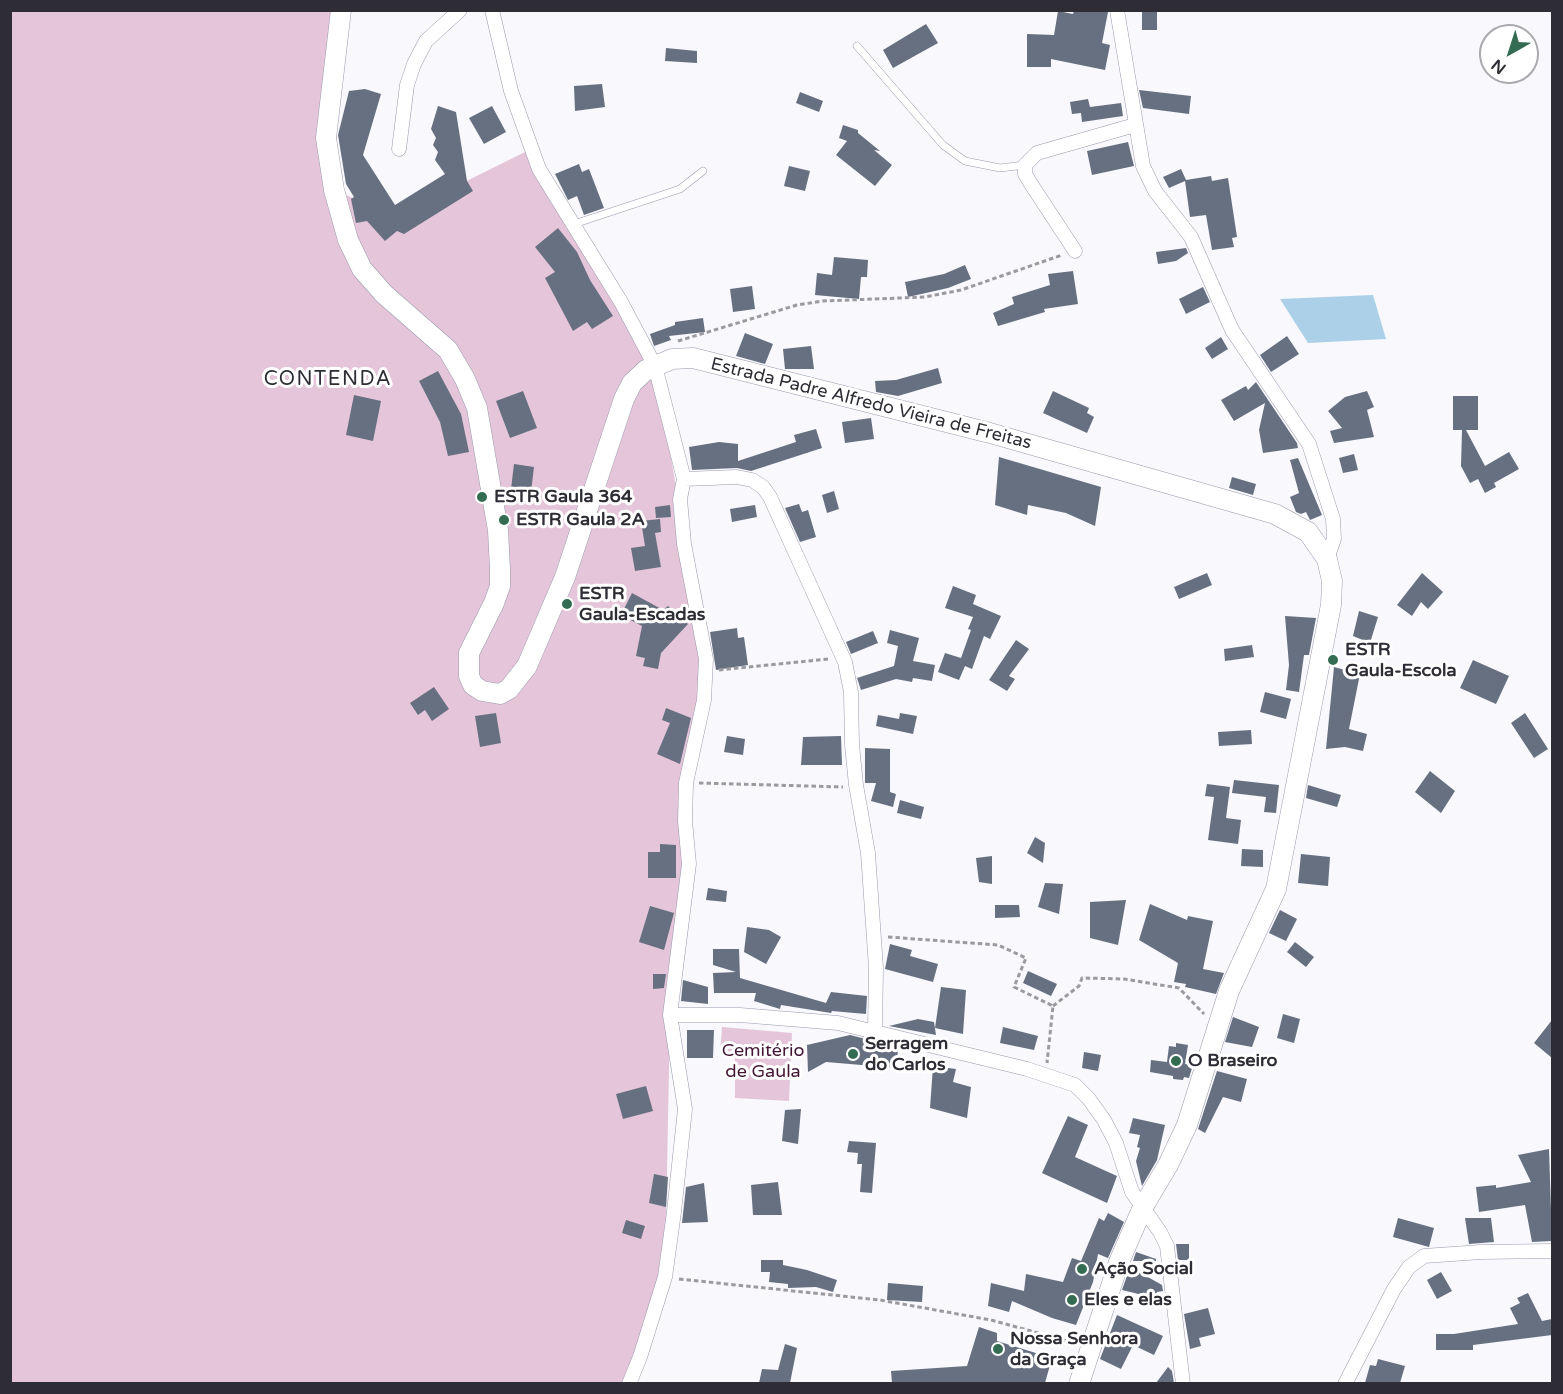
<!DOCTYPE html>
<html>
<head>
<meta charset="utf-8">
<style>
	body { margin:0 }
	#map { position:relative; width:1563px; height:1394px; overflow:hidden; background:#f8f8fd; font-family:"Varela Round",sans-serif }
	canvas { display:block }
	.frame { position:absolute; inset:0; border:12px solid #2e2d36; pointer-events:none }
	.north { position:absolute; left:1479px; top:24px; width:60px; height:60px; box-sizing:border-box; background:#fff; border:2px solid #ababaf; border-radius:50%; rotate:219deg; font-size:16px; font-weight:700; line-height:24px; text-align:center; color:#2e2d36 }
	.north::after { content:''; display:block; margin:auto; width:21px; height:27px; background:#346c53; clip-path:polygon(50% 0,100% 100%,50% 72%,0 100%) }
</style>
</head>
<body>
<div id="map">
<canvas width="1563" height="1394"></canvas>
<div class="frame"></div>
<div class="north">N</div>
</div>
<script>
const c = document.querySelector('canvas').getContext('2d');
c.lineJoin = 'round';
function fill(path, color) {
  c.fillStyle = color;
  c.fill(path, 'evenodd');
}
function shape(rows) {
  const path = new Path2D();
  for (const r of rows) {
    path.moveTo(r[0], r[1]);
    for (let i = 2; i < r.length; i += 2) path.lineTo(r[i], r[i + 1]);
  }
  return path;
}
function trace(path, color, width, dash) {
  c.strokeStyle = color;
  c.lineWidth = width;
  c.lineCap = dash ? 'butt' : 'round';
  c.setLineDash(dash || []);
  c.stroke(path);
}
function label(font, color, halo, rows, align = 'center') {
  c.font = font + ' "Varela Round",sans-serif';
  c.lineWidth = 6;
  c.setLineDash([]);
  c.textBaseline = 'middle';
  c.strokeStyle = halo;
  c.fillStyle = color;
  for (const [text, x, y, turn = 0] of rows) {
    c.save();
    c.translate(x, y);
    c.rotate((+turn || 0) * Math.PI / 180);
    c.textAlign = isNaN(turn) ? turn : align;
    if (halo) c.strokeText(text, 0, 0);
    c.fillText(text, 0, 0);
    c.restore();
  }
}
const green = shape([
	[10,11,343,11,334,190,396,216,531,149,655,366,706,659,670,1015,665,1277,625,1383,11,1383],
	[722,1027,792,1033,789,1101,735,1098,735,1052,720,1053]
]);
const water = shape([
	[1373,295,1386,339,1308,343,1280,299]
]);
const building = shape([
	[1074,10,1108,12,1102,43,1110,45,1105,70,1051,59,1051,67,1027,67,1027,34,1054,35,1058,11,1073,14],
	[1142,10,1157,10,1157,30,1142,30],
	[926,24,938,43,893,68,883,50],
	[666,48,697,51,697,63,665,61],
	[602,84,605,107,575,111,574,86],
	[365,89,381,94,363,155,395,205,445,174,435,160,438,152,433,145,436,138,431,129,438,106,456,112,467,181,473,191,404,234,397,231,385,241,367,221,356,223,351,199,354,197,346,184,338,135,349,91],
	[1139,90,1191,96,1189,114,1143,108],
	[800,92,823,101,819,112,796,103],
	[1088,99,1090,107,1121,103,1123,116,1082,122,1081,113,1072,114,1070,102],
	[492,106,506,132,484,144,469,118],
	[843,125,858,130,858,133,880,151,874,150,892,165,875,186,836,155,847,141,839,138],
	[1128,142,1134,166,1092,175,1087,151],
	[579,164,582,172,589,169,604,208,584,215,577,196,568,200,555,174],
	[789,166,810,171,805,191,784,186],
	[1181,169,1186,180,1211,176,1212,181,1228,178,1237,237,1232,238,1234,247,1212,250,1206,215,1190,217,1185,181,1169,188,1163,177],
	[558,228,577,252,590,280,613,316,592,329,587,322,573,331,545,278,555,272,535,247],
	[1186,248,1188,253,1176,261,1158,264,1156,252],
	[834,257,868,260,867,277,861,277,859,299,815,295,817,273,832,275],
	[965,265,971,279,948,288,908,297,905,282,944,274],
	[1073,271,1078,304,1044,309,1045,312,998,326,993,313,1014,304,1012,297,1050,285,1048,274],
	[752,286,755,309,733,312,730,289],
	[1203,287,1210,302,1186,314,1179,299],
	[703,318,705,332,669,336,671,340,654,346,650,334,675,325,675,322],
	[745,333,773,344,765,364,736,356],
	[1287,336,1299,354,1271,372,1260,355],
	[1221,337,1228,349,1212,359,1205,348],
	[811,346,814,369,785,369,783,349],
	[938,368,942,383,898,396,876,392,875,381,896,380],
	[438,371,461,414,469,452,448,456,440,422,419,381],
	[1256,382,1297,443,1298,448,1263,453,1259,430,1265,403,1234,421,1221,400,1246,386,1248,390],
	[523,391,537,428,510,438,496,401],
	[1053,391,1089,408,1087,413,1094,417,1087,433,1043,413],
	[1367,391,1374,407,1367,410,1374,437,1334,443,1330,431,1342,428,1328,411,1345,397],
	[354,395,381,401,373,441,346,435],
	[1453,396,1478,396,1478,430,1466,430,1485,466,1509,452,1519,469,1494,483,1496,487,1485,493,1478,479,1470,483,1461,466,1462,430,1453,430],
	[871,418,874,439,845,443,842,422],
	[816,429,822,448,751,471,737,468,692,470,689,447,719,442,738,444,738,461,796,442,794,435],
	[1354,454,1358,470,1343,473,1339,458],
	[999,457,1101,487,1095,526,1066,513,1028,505,1027,515,995,505],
	[1298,458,1322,515,1310,520,1306,512,1301,514,1296,512,1290,497,1299,493,1290,460],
	[514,464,534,467,531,492,511,489],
	[1232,477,1256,484,1253,495,1229,488],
	[834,491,839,509,827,513,822,495],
	[799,504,802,512,808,510,816,537,800,542,785,508],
	[670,505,671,517,656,518,655,507],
	[755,505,757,517,732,522,730,509],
	[660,519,661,532,655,533,661,567,635,571,631,548,645,546,641,521],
	[1207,573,1212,585,1179,599,1174,587],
	[1422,573,1443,592,1428,609,1421,602,1412,616,1397,605],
	[953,586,976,595,973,604,1001,616,990,639,984,636,972,669,965,666,959,680,938,672,945,653,961,658,971,630,968,629,973,617,945,608],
	[632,593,663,610,668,606,688,624,661,653,658,669,643,666,645,658,636,656,642,626,621,615],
	[1359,611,1378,617,1370,643,1353,636],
	[1285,616,1316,618,1309,655,1304,655,1299,692,1286,690,1289,665],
	[737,628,738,638,744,637,748,665,716,670,710,632],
	[890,630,919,638,913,661,935,665,932,681,913,678,912,682,896,679,861,690,857,678,894,666,898,646,887,643],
	[873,631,878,643,851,654,846,642],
	[1016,640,1029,649,1009,676,1015,679,1007,691,989,680],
	[1252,645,1254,657,1225,661,1224,649],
	[1473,660,1509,676,1496,704,1460,688],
	[1334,667,1360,674,1349,729,1367,734,1363,751,1345,747,1326,749],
	[434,687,449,709,432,721,425,710,418,715,410,703],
	[1265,692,1291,699,1286,719,1260,712],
	[666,708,691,718,680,764,657,754,670,723,662,720],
	[496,713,501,743,480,747,475,716],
	[900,713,917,716,913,734,876,726,878,715,899,719],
	[1525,713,1548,749,1534,758,1511,723],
	[1251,730,1252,744,1219,746,1218,732],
	[727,736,745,739,743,755,724,752],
	[841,736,842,765,801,765,803,737],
	[865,748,890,749,890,792,896,794,893,807,871,801,876,783,865,783],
	[1430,771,1455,791,1441,813,1415,792],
	[1234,780,1279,785,1276,813,1264,812,1266,797,1232,793],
	[1207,784,1230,787,1226,818,1241,820,1238,844,1208,840,1214,797,1205,796],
	[1308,785,1341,795,1337,807,1306,798],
	[900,800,924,807,921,819,897,813],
	[1035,837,1045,843,1043,863,1027,853],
	[660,844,676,845,676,878,648,878,648,852,660,852],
	[1242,849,1263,850,1263,867,1241,866],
	[1301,854,1330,857,1328,886,1298,883],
	[992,856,992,884,979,882,976,858],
	[1045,883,1063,884,1059,914,1038,907],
	[708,888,727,891,726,902,706,900],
	[1126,900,1118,945,1090,938,1090,902],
	[1150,904,1187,920,1188,916,1213,921,1203,969,1224,973,1216,994,1185,987,1186,984,1174,982,1178,963,1139,940],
	[995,905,1019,905,1020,917,995,918],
	[650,906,674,913,664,950,639,942],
	[1280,910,1297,919,1286,941,1269,933],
	[747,927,769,930,781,937,766,964,744,952],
	[1295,942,1314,957,1306,967,1287,952],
	[890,944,912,950,910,956,938,964,933,982,885,969],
	[713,949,739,949,740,978,826,1003,831,992,867,996,866,1014,832,1011,831,1013,781,1005,780,1009,754,1001,756,993,714,993,713,973,736,972,713,965],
	[1028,971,1057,984,1051,996,1023,983],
	[653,974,666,974,664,988,653,989],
	[683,980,708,987,708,1004,681,1001],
	[941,987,966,990,963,1034,935,1028],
	[1283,1014,1300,1019,1294,1043,1277,1038],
	[1233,1017,1259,1027,1252,1047,1225,1042],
	[918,1019,934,1022,936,1035,889,1026],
	[1552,1020,1552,1058,1534,1043],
	[1003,1027,1038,1036,1034,1050,1000,1043],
	[687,1030,714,1030,713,1058,687,1058],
	[850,1035,898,1047,897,1068,826,1062,808,1072,807,1045],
	[1176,1043,1188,1045,1185,1064,1193,1065,1189,1078,1184,1077,1183,1080,1173,1079,1173,1076,1150,1072,1151,1060,1167,1062,1169,1046,1176,1047],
	[1084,1052,1101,1055,1098,1071,1082,1068],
	[933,1066,956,1069,953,1082,971,1087,967,1118,930,1108],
	[1217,1071,1247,1079,1241,1102,1223,1097,1205,1133,1198,1129],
	[646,1086,653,1111,623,1119,616,1094],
	[801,1109,798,1144,782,1141,785,1110],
	[1068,1116,1088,1125,1075,1157,1117,1176,1107,1203,1042,1173],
	[1133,1118,1165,1125,1157,1160,1142,1186,1136,1161,1140,1148,1137,1147,1140,1135,1129,1133],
	[849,1141,876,1143,872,1193,860,1192,862,1164,857,1164,858,1153,847,1152],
	[1549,1149,1552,1241,1532,1242,1525,1205,1479,1212,1476,1187,1496,1185,1496,1188,1531,1182,1518,1155],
	[654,1174,668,1177,666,1207,649,1203],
	[778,1182,782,1215,753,1215,751,1185],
	[704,1183,708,1222,682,1223,686,1187],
	[1108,1213,1124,1222,1108,1258,1098,1254,1093,1282,1076,1325,1052,1318,1012,1301,1009,1312,988,1306,991,1283,1024,1291,1026,1274,1063,1282,1072,1258,1081,1261,1099,1218,1104,1221],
	[1398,1218,1434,1228,1429,1247,1393,1237],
	[1465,1218,1491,1218,1494,1242,1469,1244],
	[626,1220,645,1226,641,1239,622,1233],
	[1176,1244,1189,1244,1189,1260,1178,1260],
	[1136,1252,1156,1259,1156,1261,1133,1261],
	[761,1260,783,1260,783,1265,807,1270,837,1280,833,1292,816,1287,788,1288,788,1284,769,1282,770,1272,761,1272],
	[1130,1267,1162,1285,1163,1291,1157,1292,1155,1298,1122,1290],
	[1441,1272,1452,1291,1437,1299,1427,1280],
	[888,1283,923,1286,922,1302,887,1300],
	[1528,1293,1542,1321,1552,1319,1552,1335,1473,1345,1473,1350,1436,1350,1436,1334,1454,1334,1518,1324,1510,1308,1520,1303,1517,1298],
	[1208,1308,1215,1334,1199,1338,1201,1346,1190,1349,1184,1314],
	[1117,1315,1163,1336,1154,1355,1133,1345,1121,1369,1100,1359],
	[979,1327,997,1333,997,1341,1052,1358,1045,1383,892,1383,891,1371,967,1366],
	[785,1344,797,1348,790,1383,759,1383,762,1369,778,1370],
	[1378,1359,1405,1366,1400,1383,1365,1383,1370,1365,1376,1366],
	[1168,1367,1172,1371,1174,1383,1156,1383]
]);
const path = shape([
	[678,341,797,305,823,301,925,297,961,290,1062,255],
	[719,670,829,659],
	[699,783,843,787],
	[888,937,998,945,1026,958,1014,987,1053,1006,1047,1063],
	[1053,1006,1079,986,1082,978,1124,979,1179,988,1204,1014],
	[679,1279,880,1300,991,1320,1074,1343]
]);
const lane = shape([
	[857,46,943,145,965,161,1000,168,1025,165],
	[574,224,680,189,703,171]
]);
const street = shape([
	[492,10,511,91,539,169,621,302,655,366,684,479,680,499,684,544,706,659,704,700,686,783,685,821,689,864,670,1015,685,1109,674,1212,665,1277,640,1357,629,1384],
	[1117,10,1143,166,1155,191,1191,237,1232,330,1309,444,1333,519,1334,539,1327,559],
	[399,149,407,85,414,64,426,41,460,10],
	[1075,251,1031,184,1025,174,1025,165,1037,153,1135,125],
	[684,479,737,477,752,480,763,487,770,497,845,662,851,692,852,745,856,785,868,853,876,968,875,1032],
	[670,1015,740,1015,838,1023,1027,1069,1075,1085,1089,1099,1104,1120,1116,1143,1132,1192,1160,1232,1167,1246,1183,1384],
	[1345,1384,1394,1289,1409,1267,1424,1256,1481,1252,1552,1251]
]);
const secondary = shape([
	[341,10,326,138,334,190,348,240,362,269,384,294,448,350,465,379,477,408,498,530,500,569,500,586,494,603,469,653,469,676,473,685,482,691,500,694,509,689,527,666,565,577,624,399,632,383,646,370,672,359,693,358,990,433,1275,514,1308,532,1327,559,1332,581,1331,605,1276,889,1229,991,1187,1125,1168,1165,1143,1207,1119,1262,1079,1384]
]);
const markers = [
	[482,497,6,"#346c53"],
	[504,520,6,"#346c53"],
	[567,604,6,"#346c53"],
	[1333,660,6,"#346c53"],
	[853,1054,6,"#346c53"],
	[1176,1061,6,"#346c53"],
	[1082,1269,6,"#346c53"],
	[1072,1300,6,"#346c53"],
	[998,1349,6,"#346c53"]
];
const streetNames = [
	["Estrada Padre Alfredo Vieira de Freitas",871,404,14]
];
const poiNames = [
	["ESTR Gaula 364",494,497],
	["ESTR Gaula 2A",516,520],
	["ESTR",579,594],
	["Gaula-Escadas",579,615],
	["ESTR",1345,650],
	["Gaula-Escola",1345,671],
	["Serragem",865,1044],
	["do Carlos",865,1065],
	["O Braseiro",1188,1061],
	["Ação Social",1094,1269],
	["Eles e elas",1084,1300],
	["Nossa Senhora",1010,1339],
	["da Graça",1010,1360]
];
const parkNames = [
	["Cemitério",763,1051],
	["de Gaula",763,1072]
];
const neighbourhoodNames = [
	["CONTENDA",328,380]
];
fill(green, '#e5c5d9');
fill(water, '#acd0e8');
fill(building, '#677081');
trace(lane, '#9a99ad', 8);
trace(street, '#9a99ad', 15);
trace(secondary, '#9a99ad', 21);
trace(path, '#9b9aa1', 3, [4.5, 3]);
trace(lane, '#fff', 7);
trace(street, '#fff', 14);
trace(secondary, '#fff', 20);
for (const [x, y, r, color] of markers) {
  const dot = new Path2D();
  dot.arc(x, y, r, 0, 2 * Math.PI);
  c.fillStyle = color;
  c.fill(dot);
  trace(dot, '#fff', 2);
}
label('18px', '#2e2d36', '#fff', streetNames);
label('bold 18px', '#2e2d36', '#fff', poiNames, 'left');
label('18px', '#431636', '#fff', parkNames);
c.letterSpacing = '1.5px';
label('20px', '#2e2d36', '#fff', neighbourhoodNames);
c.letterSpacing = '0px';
</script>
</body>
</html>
